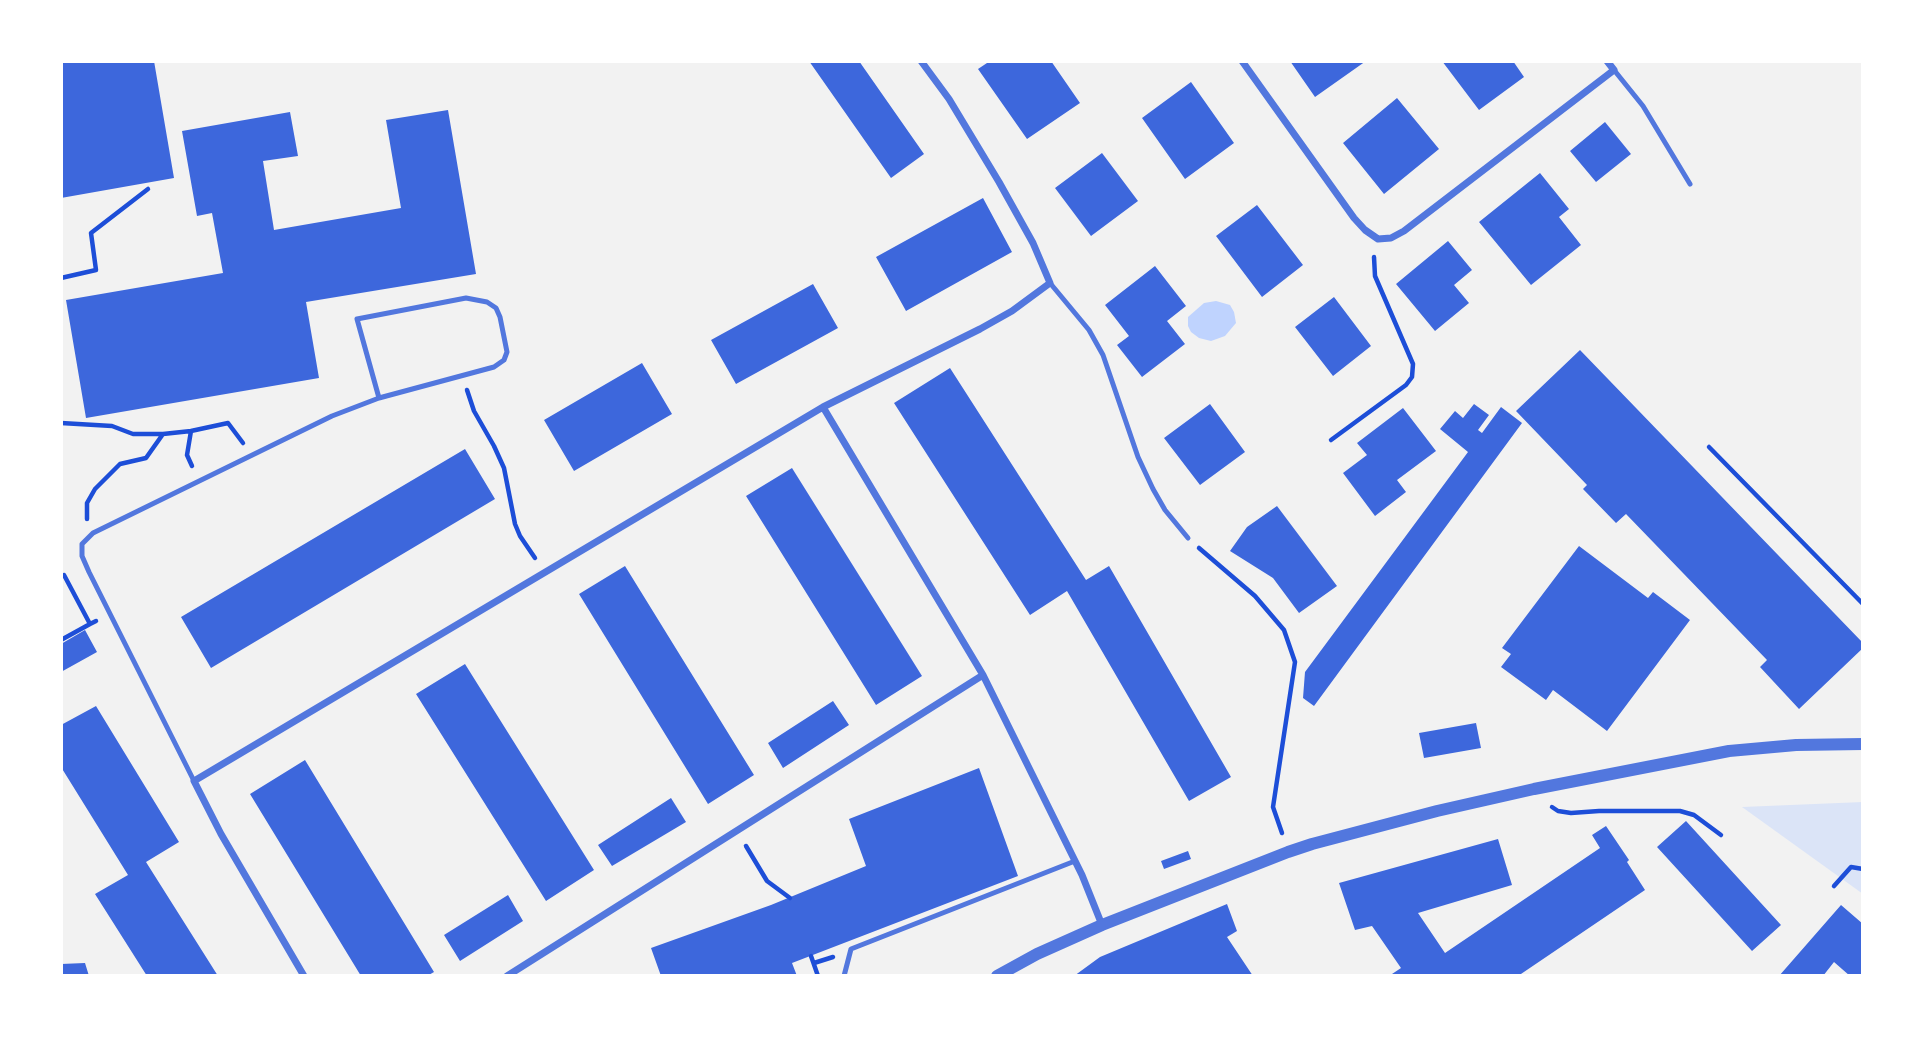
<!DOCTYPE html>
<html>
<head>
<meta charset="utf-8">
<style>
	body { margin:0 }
	#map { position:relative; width:1924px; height:1037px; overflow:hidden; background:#f2f2f2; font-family:Signika,sans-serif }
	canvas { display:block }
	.frame { position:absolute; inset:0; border:63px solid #fff; pointer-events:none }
</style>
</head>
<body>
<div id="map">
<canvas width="1924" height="1037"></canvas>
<div class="frame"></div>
</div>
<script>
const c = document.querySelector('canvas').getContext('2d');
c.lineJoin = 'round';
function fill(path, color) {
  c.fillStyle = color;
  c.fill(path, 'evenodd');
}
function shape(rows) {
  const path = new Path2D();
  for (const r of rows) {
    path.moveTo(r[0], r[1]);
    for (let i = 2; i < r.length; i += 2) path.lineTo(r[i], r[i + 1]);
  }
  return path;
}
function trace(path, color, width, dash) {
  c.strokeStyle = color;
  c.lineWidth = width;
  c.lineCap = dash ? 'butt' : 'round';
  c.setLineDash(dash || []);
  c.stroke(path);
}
const green = shape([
	[1863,802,1863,894,1742,807]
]);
const water = shape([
	[1216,301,1230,305,1234,312,1236,323,1225,336,1211,341,1199,338,1191,332,1188,326,1188,317,1204,303]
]);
const building = shape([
	[61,61,154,61,174,178,61,198],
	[809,61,859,61,924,154,891,178],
	[990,61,1051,61,1080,103,1027,139,978,69],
	[1290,61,1366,61,1315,97],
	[1442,61,1513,61,1524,77,1479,110],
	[1191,82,1234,143,1185,179,1142,118],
	[1397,98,1439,149,1384,194,1343,143],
	[448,110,476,274,306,302,319,378,86,418,66,300,223,273,212,213,197,216,182,131,290,112,298,156,263,161,274,230,401,208,386,120],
	[1605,122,1631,154,1596,182,1570,151],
	[1102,153,1138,201,1091,236,1055,188],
	[1540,173,1569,209,1559,217,1581,245,1531,285,1479,222],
	[983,198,1012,252,906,311,876,257],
	[1257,205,1303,265,1262,297,1216,236],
	[1448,241,1472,270,1454,285,1469,303,1435,331,1396,284],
	[1155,266,1186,306,1167,321,1185,344,1142,377,1117,345,1129,336,1105,305],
	[813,284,838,328,736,384,711,340],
	[1334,297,1371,346,1333,376,1295,327],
	[1580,350,1863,643,1863,648,1799,709,1760,667,1767,660,1626,514,1616,523,1583,489,1587,485,1516,411],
	[642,363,672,414,574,471,544,420],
	[950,368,1086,580,1109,566,1231,777,1189,801,1067,591,1030,615,894,403],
	[1210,404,1245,452,1200,485,1164,438],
	[1474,404,1489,415,1478,430,1482,433,1501,407,1522,423,1314,706,1303,698,1305,672,1468,452,1440,429,1455,411,1463,418],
	[1403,408,1436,451,1397,480,1406,492,1375,516,1343,473,1367,455,1357,443],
	[465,449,495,499,211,668,181,617],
	[792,468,922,676,876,705,746,496],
	[1277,506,1337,586,1299,613,1273,578,1230,551,1247,527],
	[1579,546,1648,598,1653,592,1690,620,1607,731,1553,690,1546,700,1501,667,1511,654,1502,648],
	[625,566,754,775,708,804,579,594],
	[85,630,97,652,61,672,61,644],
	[465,664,594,870,546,901,416,694],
	[833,701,849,725,783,768,768,743],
	[96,706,179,842,146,862,218,976,147,976,95,894,128,875,61,767,61,725],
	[1476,723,1481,748,1424,758,1419,733],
	[305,760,434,972,427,976,361,976,250,794],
	[979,768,1018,876,792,963,797,976,661,976,651,948,771,905,866,866,849,819],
	[671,798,686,822,612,866,598,845],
	[1686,821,1781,925,1752,951,1657,847],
	[1606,826,1629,860,1627,862,1645,890,1518,976,1389,976,1401,968,1372,926,1355,930,1339,883,1498,839,1512,885,1418,913,1445,953,1600,848,1592,835],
	[1188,851,1191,859,1164,869,1161,861],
	[508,895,523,921,460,961,444,935],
	[1227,904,1237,931,1227,937,1253,976,1074,976,1100,957],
	[1841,905,1863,924,1863,976,1850,976,1834,962,1823,976,1779,976],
	[85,963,89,976,61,976,61,964]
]);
const path = shape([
	[61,278,96,270,91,233,148,189],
	[467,390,474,411,494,446,504,468,515,524,520,536,535,558],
	[61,423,112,426,133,434,163,434,146,458,120,464,95,489,87,503,87,519],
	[191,431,228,423,243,443],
	[163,434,191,431,187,455,192,466],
	[1331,440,1406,385,1412,377,1413,364,1375,276,1374,257],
	[1709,447,1863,604],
	[1199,548,1255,596,1284,630,1295,662,1273,807,1282,833],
	[64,575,90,624,96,621],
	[61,640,90,624],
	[1552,807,1558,811,1571,813,1599,811,1680,811,1694,815,1721,835],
	[746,846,767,881,790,898],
	[1834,886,1851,867,1863,869],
	[811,956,818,976],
	[814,963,833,957]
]);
const service = shape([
	[1614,70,1643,106,1690,184],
	[1050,283,1089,330,1103,355,1138,457,1153,489,1165,510,1188,538],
	[194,781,89,572,82,556,82,544,93,533,332,416,379,398,494,367,504,360,507,352,500,317,496,308,487,302,466,298,357,319,379,398],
	[844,976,851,949,1075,861]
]);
const minor = shape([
	[1242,61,1354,218,1365,230,1378,239,1391,238,1404,231,1614,70,1607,61],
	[823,407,983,675,1082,875,1102,925],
	[304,976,221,834,194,781,823,407,980,329,1012,311,1050,283,1033,243,999,182,949,99,921,61],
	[507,976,983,675]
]);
const tertiary = shape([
	[997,976,1037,954,1102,925,1288,852,1312,844,1437,811,1534,789,1729,751,1796,745,1863,744]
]);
fill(green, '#dbe4f7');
fill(water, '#bfd3fe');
fill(building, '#3d67dc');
trace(path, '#1d4ed8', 4.5);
trace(service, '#5277de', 5);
trace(minor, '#5277de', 7);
trace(tertiary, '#5277de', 12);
</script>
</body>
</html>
